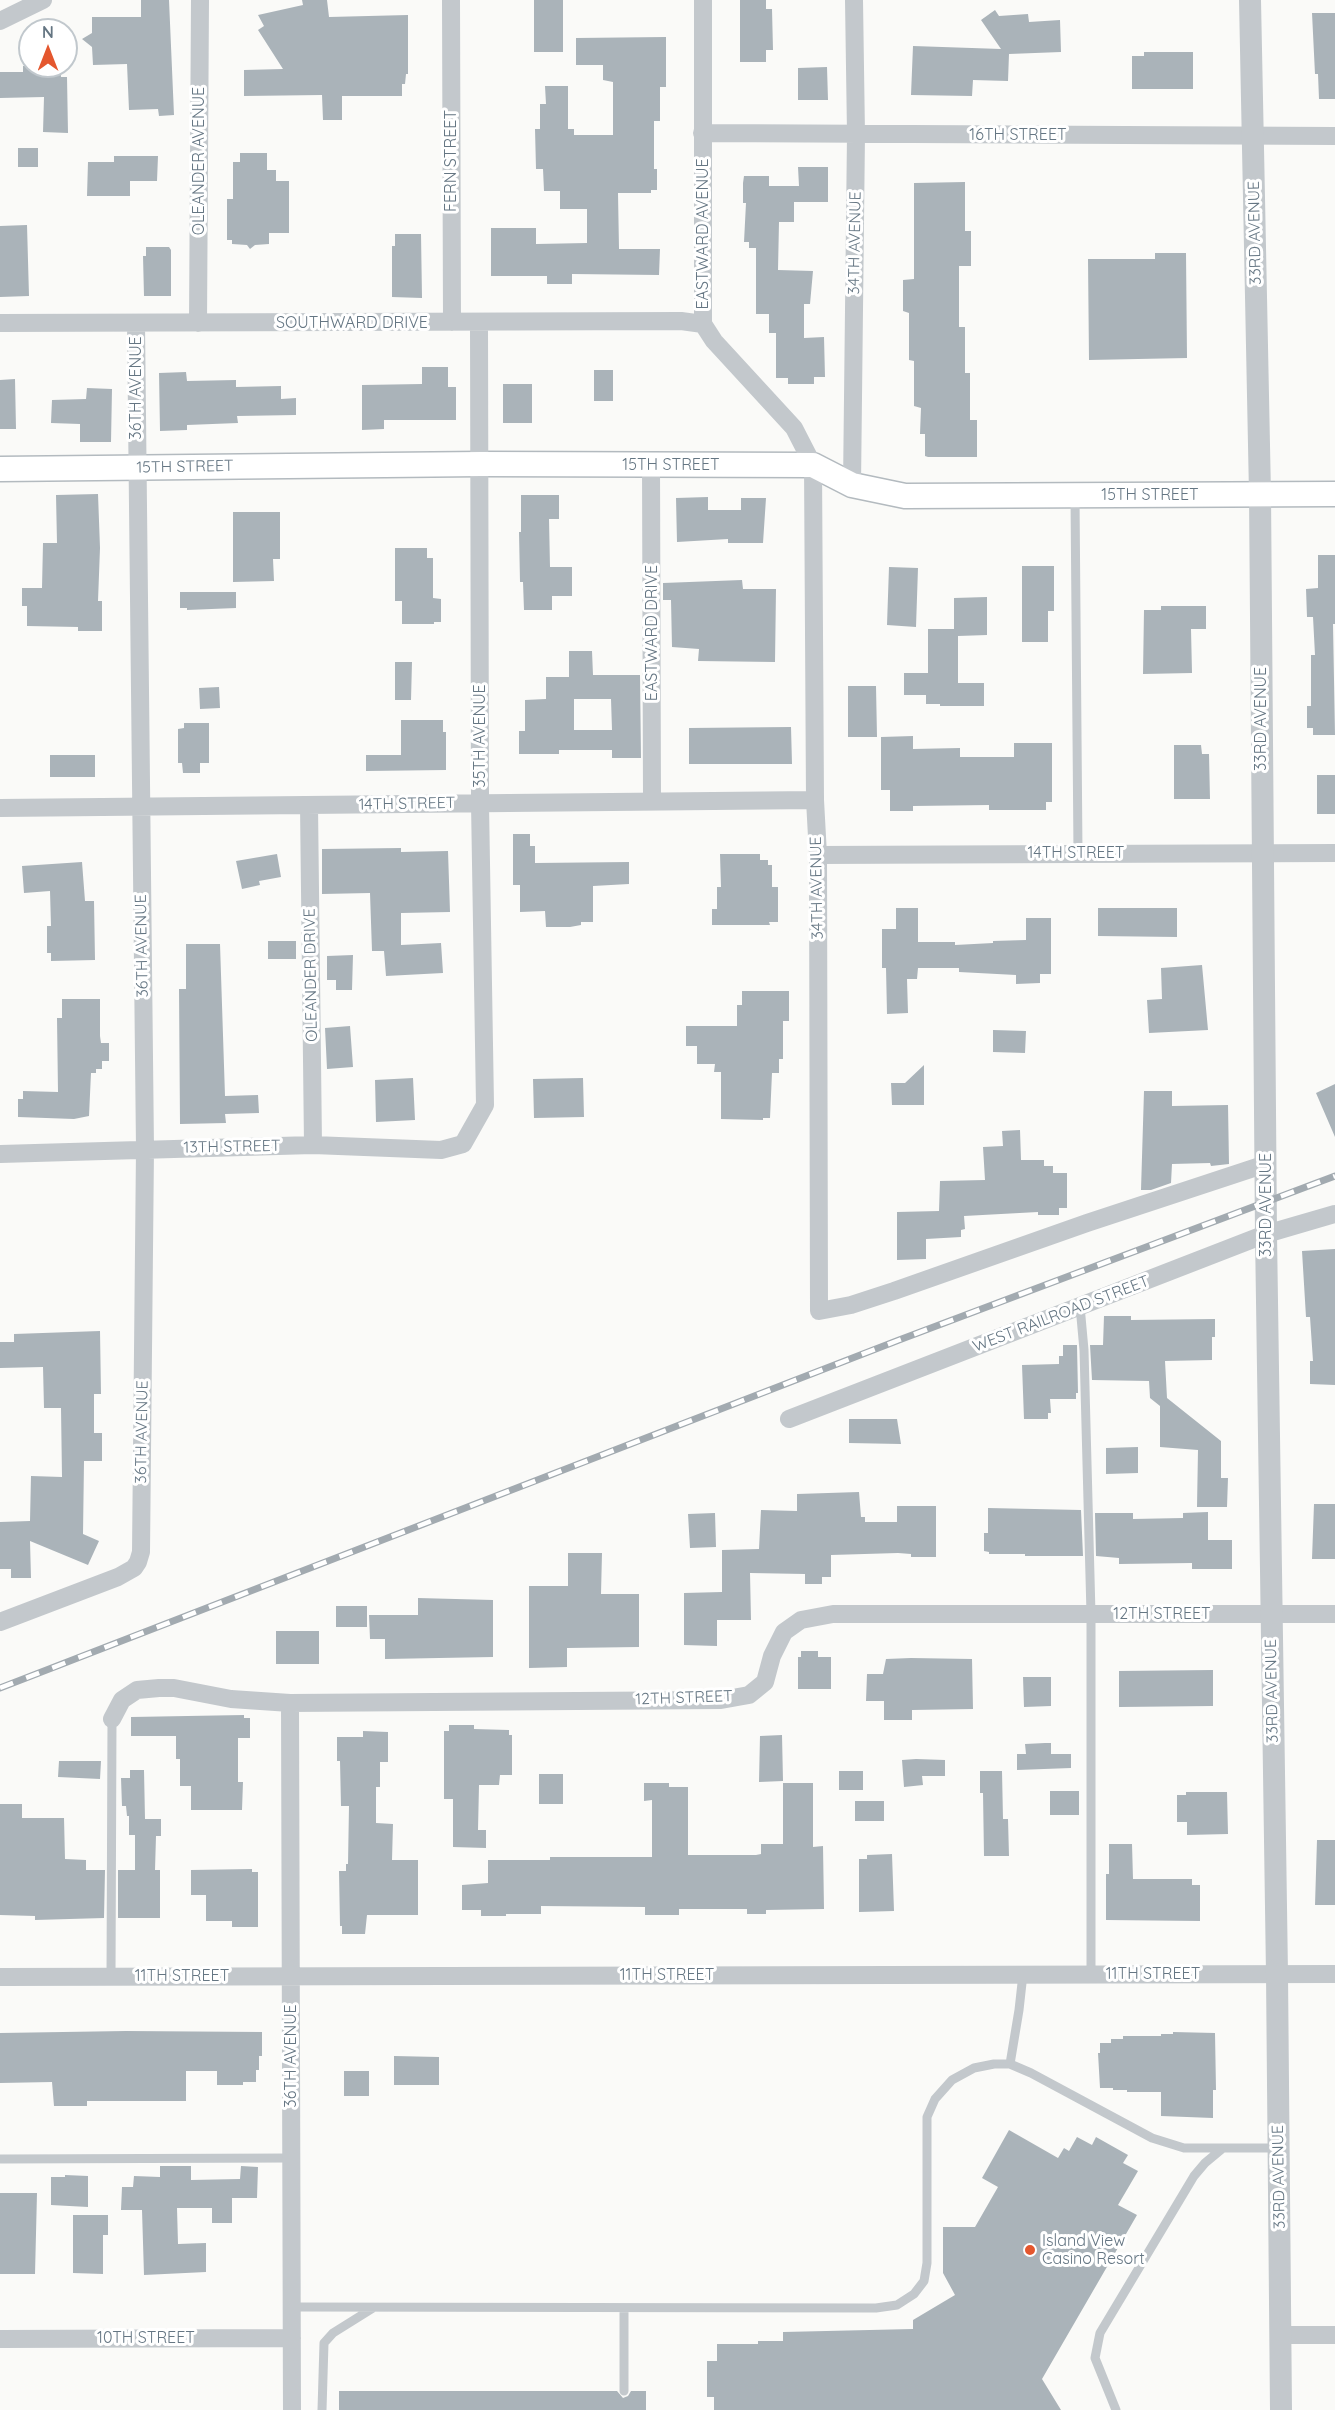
<!DOCTYPE html>
<html>
<head>
<meta charset="utf-8">
<style>
	body { margin:0 }
	#map { position:relative; width:1335px; height:2410px; overflow:hidden; background:#fafaf8; font-family:Quicksand,sans-serif }
	canvas { display:block }
	.north { position:absolute; left:18px; top:18px; width:60px; height:60px; box-sizing:border-box; background:#fff; border:2px solid #c1c8cd; border-radius:50%; rotate:0deg; font-size:16px; font-weight:700; line-height:24px; text-align:center; color:#657683 }
	.north::after { content:''; display:block; margin:auto; width:21px; height:27px; background:#e4572e; clip-path:polygon(50% 0,100% 100%,50% 72%,0 100%) }
</style>
</head>
<body>
<div id="map">
<canvas width="1335" height="2410"></canvas>
<div class="north">N</div>
</div>
<script>
const c = document.querySelector('canvas').getContext('2d');
c.lineJoin = 'round';
function fill(path, color) {
  c.fillStyle = color;
  c.fill(path, 'evenodd');
}
function shape(rows) {
  const path = new Path2D();
  for (const r of rows) {
    path.moveTo(r[0], r[1]);
    for (let i = 2; i < r.length; i += 2) path.lineTo(r[i], r[i + 1]);
  }
  return path;
}
function trace(path, color, width, dash) {
  c.strokeStyle = color;
  c.lineWidth = width;
  c.lineCap = dash ? 'butt' : 'round';
  c.setLineDash(dash || []);
  c.stroke(path);
}
function label(font, color, halo, rows, align = 'center') {
  c.font = font + ' Quicksand,sans-serif';
  c.lineWidth = 6;
  c.setLineDash([]);
  c.textBaseline = 'middle';
  c.strokeStyle = halo;
  c.fillStyle = color;
  for (const [text, x, y, turn = 0] of rows) {
    c.save();
    c.translate(x, y);
    c.rotate((+turn || 0) * Math.PI / 180);
    c.textAlign = isNaN(turn) ? turn : align;
    if (halo) c.strokeText(text, 0, 0);
    c.fillText(text, 0, 0);
    c.restore();
  }
}
const building = shape([
	[141,0,169,0,174,115,159,116,158,109,129,110,127,64,93,65,92,47,82,39,92,33,92,17,141,17],
	[302,0,327,0,329,17,408,15,408,74,406,74,405,84,402,84,402,96,342,96,342,120,323,120,322,95,244,96,244,70,283,69,258,30,264,26,258,15,303,5],
	[534,0,563,0,563,52,534,52],
	[740,0,766,0,766,9,772,9,773,50,766,50,766,62,740,62],
	[995,10,999,16,1028,14,1029,22,1060,20,1061,52,1009,54,1008,81,973,80,972,96,911,95,913,46,1001,49,981,20],
	[1312,13,1335,13,1335,99,1319,99,1318,74,1315,74],
	[666,37,666,87,660,87,660,121,654,121,654,169,657,169,657,190,651,190,651,193,618,193,619,249,660,249,659,275,572,274,572,284,547,284,547,276,491,276,491,228,536,228,536,244,587,243,587,209,560,209,560,191,544,191,543,169,536,169,535,129,540,129,540,104,546,104,545,86,568,86,568,129,574,129,574,135,613,135,613,82,603,80,603,65,576,65,576,38],
	[1144,52,1193,52,1193,89,1132,89,1132,56,1144,56],
	[23,66,60,66,61,77,67,77,68,133,43,132,44,97,0,98,0,72,23,72],
	[827,67,828,100,798,100,798,68],
	[18,148,38,148,38,167,18,167],
	[240,153,267,153,267,170,276,170,276,181,289,181,289,233,269,233,269,244,255,245,250,249,247,245,232,244,232,240,227,240,227,199,233,199,233,162,240,162],
	[114,156,158,156,157,181,130,181,130,196,87,196,88,162,114,162],
	[798,167,828,167,828,202,794,202,794,222,779,222,778,270,813,271,810,304,804,304,804,338,824,337,825,377,814,377,814,384,788,384,788,378,776,378,776,333,769,333,769,314,756,314,756,248,749,248,749,242,744,242,746,203,743,203,743,183,744,176,769,176,769,186,799,186],
	[965,182,965,231,971,231,971,266,959,266,959,327,965,327,965,373,970,373,970,420,977,420,977,457,928,457,925,456,925,434,920,434,921,408,914,406,914,361,909,360,909,313,903,311,903,280,914,279,914,183],
	[27,225,29,296,0,297,0,226],
	[395,234,421,234,422,298,392,297,392,246,395,246],
	[146,247,169,247,171,250,171,296,144,296,143,256,146,256],
	[1155,253,1186,253,1187,358,1089,360,1088,259,1155,259],
	[422,367,448,367,448,387,456,387,456,420,384,420,384,429,362,430,362,385,422,384],
	[594,370,613,370,613,401,594,401],
	[186,372,187,381,236,380,236,387,281,386,281,399,296,398,296,415,237,416,238,423,187,425,187,430,160,431,159,373],
	[15,379,16,429,0,429,0,380],
	[503,384,532,384,532,423,503,423],
	[87,388,112,389,111,442,80,442,80,424,51,423,52,400,86,399],
	[98,494,100,548,98,601,102,601,102,631,78,631,78,627,27,626,27,606,22,606,22,588,42,588,43,543,57,543,56,495],
	[521,495,559,495,559,519,549,519,550,567,572,567,572,596,552,596,552,610,524,610,523,582,520,582,519,532,521,532],
	[708,497,708,510,741,510,741,498,766,498,763,543,728,543,728,539,677,542,676,498],
	[233,512,280,512,280,559,273,559,274,581,233,582],
	[395,548,427,548,427,558,433,558,433,598,441,599,441,622,434,622,434,624,402,624,402,601,395,601],
	[1318,555,1335,555,1335,624,1333,624,1335,735,1313,735,1313,728,1307,728,1307,706,1311,706,1311,655,1315,655,1313,617,1307,617,1306,589,1318,588],
	[1022,566,1054,566,1054,611,1048,611,1048,642,1022,642],
	[889,567,918,568,916,627,887,625],
	[742,580,743,589,776,589,775,662,698,661,699,649,672,647,671,600,663,600,663,583],
	[180,592,236,592,236,608,187,610,187,608,180,608],
	[987,597,987,635,958,636,958,683,984,683,984,706,940,706,940,704,926,704,926,695,904,695,904,673,928,673,928,629,954,629,954,598],
	[1161,606,1206,606,1206,629,1191,629,1192,673,1143,674,1144,610,1161,610],
	[569,651,592,651,593,675,640,675,641,758,612,758,612,750,559,750,559,754,519,754,519,731,525,731,525,700,546,699,546,677,569,677],
	[574,699,611,699,612,730,574,730],
	[395,662,412,662,411,700,395,700],
	[848,686,876,686,877,737,848,737],
	[219,687,220,708,200,709,199,688],
	[401,720,443,720,443,732,446,732,446,770,366,771,366,755,401,755],
	[184,723,209,723,209,763,200,763,200,773,183,773,182,763,178,763,178,729,184,728],
	[791,727,792,764,689,764,689,728],
	[913,736,913,749,960,748,960,757,1014,757,1014,743,1052,743,1052,802,1046,802,1046,810,989,810,989,805,913,806,913,811,890,811,890,790,881,790,881,737],
	[1174,745,1201,745,1202,754,1209,754,1210,799,1174,799],
	[50,755,95,755,95,777,50,777],
	[1317,775,1335,775,1335,814,1317,814],
	[513,834,530,834,530,846,535,846,535,863,629,862,629,884,593,886,593,922,581,922,581,925,570,927,546,927,545,911,520,912,520,885,513,885],
	[401,848,401,852,448,851,450,912,401,913,401,945,441,943,443,973,386,976,384,951,372,951,370,893,322,894,322,849],
	[277,854,281,877,259,881,260,885,242,889,236,861],
	[720,854,760,854,760,860,768,860,768,865,772,865,772,887,778,887,778,922,769,922,770,925,712,925,712,909,717,909,717,887,721,887],
	[82,862,85,901,94,901,95,960,51,961,51,953,47,953,47,926,51,926,50,891,24,893,22,866],
	[896,908,918,908,918,942,955,942,955,945,993,943,993,941,1026,940,1026,918,1051,918,1051,974,1040,974,1040,983,1016,984,1016,975,959,972,959,968,918,968,917,979,907,979,908,1013,887,1014,886,968,882,968,882,929,896,929],
	[1098,908,1177,908,1177,937,1098,936],
	[268,941,296,941,296,959,268,959],
	[186,944,220,944,225,1096,258,1095,259,1113,225,1114,226,1123,180,1124,179,989,186,989],
	[353,955,352,990,336,990,336,980,327,980,327,956],
	[1202,965,1208,1030,1149,1033,1147,1000,1162,999,1161,968],
	[742,991,789,991,789,1021,783,1021,783,1059,779,1059,779,1073,772,1073,770,1118,763,1118,763,1120,721,1119,721,1072,714,1072,715,1064,697,1064,697,1046,686,1046,686,1026,737,1026,737,1005,742,1005],
	[62,999,100,999,100,1036,101,1043,109,1043,109,1061,102,1061,102,1069,96,1069,96,1073,91,1073,89,1116,74,1119,18,1117,18,1099,23,1099,23,1091,58,1092,57,1018,62,1018],
	[350,1026,353,1067,327,1069,325,1028],
	[993,1030,1026,1031,1025,1053,993,1052],
	[924,1065,924,1105,892,1105,891,1083,905,1083],
	[413,1078,415,1120,376,1122,375,1080],
	[583,1078,584,1117,534,1118,533,1079],
	[1335,1084,1335,1137,1316,1093],
	[1144,1091,1172,1091,1172,1106,1228,1105,1229,1164,1211,1166,1210,1163,1172,1164,1171,1183,1151,1190,1141,1190],
	[1020,1130,1021,1160,1044,1160,1044,1166,1053,1166,1053,1173,1067,1173,1067,1208,1059,1208,1059,1215,1038,1215,1038,1212,964,1216,965,1229,961,1230,961,1237,926,1239,926,1259,897,1260,897,1212,939,1211,940,1181,985,1180,983,1147,1003,1146,1002,1131],
	[1335,1249,1335,1385,1310,1384,1310,1361,1313,1361,1310,1317,1306,1317,1302,1251],
	[1104,1316,1131,1316,1131,1320,1215,1319,1215,1337,1212,1337,1212,1360,1165,1361,1167,1398,1221,1441,1221,1478,1228,1478,1227,1507,1197,1507,1198,1450,1160,1447,1160,1406,1150,1398,1149,1381,1092,1380,1090,1345,1103,1345],
	[100,1331,101,1394,94,1394,94,1433,102,1433,102,1461,84,1461,83,1534,99,1541,88,1565,30,1541,31,1578,11,1578,11,1569,0,1569,0,1522,30,1521,31,1476,62,1477,61,1408,44,1408,43,1367,0,1368,0,1342,14,1342,14,1334],
	[1063,1345,1077,1345,1078,1393,1076,1393,1076,1399,1050,1399,1051,1413,1048,1413,1048,1419,1024,1419,1022,1365,1059,1364,1059,1356,1063,1356],
	[849,1419,897,1419,901,1444,849,1443],
	[1138,1447,1138,1473,1106,1474,1106,1448],
	[859,1492,861,1517,865,1517,865,1522,897,1522,897,1506,936,1506,936,1557,911,1557,911,1554,898,1553,831,1555,831,1577,822,1577,822,1584,805,1584,805,1574,750,1573,751,1620,717,1620,717,1646,684,1645,684,1593,722,1592,722,1550,759,1549,761,1510,797,1511,797,1494],
	[1314,1504,1335,1504,1335,1559,1312,1559],
	[988,1508,1081,1510,1083,1556,1025,1556,1025,1554,989,1554,989,1552,984,1551,984,1533,988,1533],
	[1208,1512,1208,1540,1232,1540,1232,1569,1192,1569,1192,1563,1119,1564,1119,1558,1096,1556,1095,1513,1133,1513,1133,1519,1183,1518,1183,1513],
	[715,1513,716,1547,690,1548,688,1514],
	[568,1553,602,1553,601,1594,639,1594,639,1647,567,1648,567,1667,529,1668,529,1586,568,1586],
	[418,1598,493,1600,493,1657,385,1659,385,1639,370,1639,369,1615,418,1615],
	[336,1606,367,1606,367,1627,336,1627],
	[276,1631,319,1631,319,1664,276,1664],
	[801,1651,818,1651,818,1657,831,1657,831,1689,798,1689,798,1657,801,1657],
	[911,1658,972,1659,973,1709,912,1710,912,1720,884,1720,884,1701,866,1701,867,1674,883,1674,886,1659],
	[1213,1670,1213,1706,1119,1707,1119,1671],
	[1023,1677,1051,1677,1051,1706,1024,1707],
	[244,1715,244,1718,250,1718,250,1738,238,1738,238,1782,243,1782,242,1810,191,1810,191,1786,180,1786,180,1759,176,1759,176,1736,131,1736,131,1717],
	[449,1725,474,1725,474,1729,509,1730,509,1735,512,1735,512,1775,500,1775,499,1785,479,1785,478,1830,486,1830,486,1848,453,1847,453,1799,444,1799,444,1731,449,1731],
	[363,1731,388,1732,388,1762,380,1762,380,1787,376,1787,376,1823,393,1824,392,1860,418,1860,418,1915,367,1915,365,1934,342,1934,342,1926,340,1926,339,1871,346,1871,346,1864,348,1864,349,1806,341,1806,340,1761,337,1761,337,1737,363,1737],
	[782,1735,783,1781,759,1782,760,1736],
	[1045,1743,1051,1743,1051,1754,1071,1754,1071,1768,1017,1770,1017,1754,1026,1754,1025,1744],
	[916,1759,945,1760,945,1776,922,1776,923,1785,904,1787,902,1760],
	[59,1761,101,1761,100,1779,58,1777],
	[130,1770,144,1770,145,1819,161,1819,161,1836,156,1836,155,1870,160,1870,160,1918,118,1918,118,1870,135,1870,135,1835,129,1835,129,1816,127,1816,126,1806,122,1806,121,1778,130,1778],
	[839,1771,863,1771,863,1790,839,1790],
	[980,1771,1002,1771,1003,1819,1008,1819,1009,1856,984,1856,983,1793,980,1793],
	[539,1774,563,1774,563,1804,539,1804],
	[644,1783,669,1783,669,1787,688,1787,688,1855,756,1855,761,1854,761,1844,783,1844,783,1783,813,1783,813,1847,823,1846,824,1909,766,1910,766,1914,747,1914,747,1909,679,1909,679,1915,645,1915,645,1907,541,1906,541,1914,506,1914,506,1916,481,1916,481,1910,462,1910,462,1885,488,1883,488,1860,550,1860,550,1857,652,1857,652,1800,644,1801],
	[1050,1791,1079,1791,1079,1815,1050,1815],
	[1186,1792,1227,1792,1228,1834,1187,1835,1187,1822,1177,1822,1177,1795,1186,1795],
	[855,1801,884,1801,884,1821,855,1821],
	[0,1804,22,1804,22,1818,64,1818,65,1859,86,1860,86,1870,105,1870,104,1918,35,1920,35,1916,0,1915],
	[1317,1840,1335,1840,1335,1905,1315,1905],
	[1109,1844,1132,1844,1133,1879,1192,1879,1192,1885,1200,1885,1200,1921,1106,1920,1106,1874,1109,1874],
	[892,1854,894,1911,859,1912,859,1859,867,1859,867,1855],
	[252,1869,252,1872,258,1872,258,1927,232,1927,232,1921,206,1921,206,1895,191,1895,191,1870],
	[126,2031,262,2032,262,2056,259,2056,259,2070,256,2070,256,2082,243,2082,243,2085,217,2085,217,2071,186,2071,186,2101,87,2101,87,2106,54,2106,52,2082,0,2083,0,2033],
	[1173,2032,1215,2033,1216,2090,1213,2090,1213,2118,1161,2116,1161,2092,1127,2092,1127,2090,1113,2090,1113,2088,1100,2088,1098,2053,1100,2053,1100,2043,1111,2043,1111,2039,1123,2039,1123,2036,1161,2036,1161,2034,1173,2034],
	[394,2056,439,2057,439,2085,394,2085],
	[344,2071,369,2071,369,2096,344,2096],
	[1009,2130,1058,2158,1064,2148,1069,2151,1077,2137,1092,2145,1096,2137,1128,2155,1123,2163,1138,2171,1118,2205,1137,2215,1042,2379,1061,2410,714,2410,714,2397,707,2397,707,2361,717,2361,717,2344,758,2344,758,2341,783,2341,783,2332,913,2329,913,2320,955,2295,943,2273,943,2227,975,2227,998,2187,982,2178],
	[160,2166,191,2166,191,2180,240,2179,241,2166,258,2167,257,2198,232,2198,232,2223,212,2223,212,2208,177,2208,178,2244,206,2243,206,2272,144,2275,142,2210,121,2210,122,2187,133,2187,134,2176,160,2177],
	[65,2175,88,2176,88,2207,51,2205,51,2177,65,2177],
	[0,2193,37,2193,35,2274,0,2274],
	[73,2215,108,2215,108,2235,103,2235,103,2274,73,2273],
	[339,2391,617,2391,623,2398,628,2396,631,2391,646,2391,646,2410,339,2410]
]);
const service = shape([
	[1075,496,1078,853],
	[1080,1306,1084,1350,1091,1614,1091,1974],
	[111,1977,112,1719],
	[1010,2064,1019,2010,1023,1974],
	[0,2159,291,2158],
	[292,2307,876,2308,897,2305,914,2294,924,2281,927,2263,927,2117,935,2099,952,2080,974,2068,994,2064,1010,2064,1031,2073,1152,2138,1184,2148,1223,2148],
	[624,2308,624,2391],
	[322,2410,324,2343,333,2333,373,2308],
	[1116,2410,1095,2358,1100,2333,1194,2176,1205,2163,1223,2148,1279,2148]
]);
const minor = shape([
	[451,0,452,322],
	[703,0,703,324,714,341,794,428,813,465,815,800,818,855,819,1311,851,1305,894,1291,1087,1223,1266,1164],
	[0,21,43,0],
	[702,133,1335,136],
	[0,323,681,321,703,324],
	[198,323,200,0],
	[651,464,652,801],
	[852,485,856,134,854,0],
	[309,805,313,1145],
	[0,808,815,800],
	[818,855,1335,853],
	[0,1154,313,1145,441,1150,463,1144,485,1105,480,803,479,322],
	[789,1419,1266,1234,1335,1214],
	[0,1622,118,1577,134,1568,138,1562,141,1552,145,1149,136,323],
	[290,1703,292,2410],
	[112,1719,122,1700,137,1690,159,1688,174,1688,231,1699,290,1703,721,1700,749,1695,765,1682,772,1656,784,1632,801,1620,833,1614,1335,1614],
	[0,1977,1335,1974],
	[1280,2335,1335,2335],
	[0,2339,292,2338]
]);
const tertiary = shape([
	[1250,0,1260,494,1266,1234,1277,1974,1281,2410]
]);
const secondary = shape([
	[0,469,481,464,813,465,852,485,905,496,1335,494]
]);
const rail = shape([
	[0,1688,899,1340,1335,1176]
]);
const markers = [
	[1030,2250,6,"#e4572e"]
];
const streetNames = [
	["16TH STREET",1018,135],
	["OLEANDER AVENUE",199,161,-90],
	["FERN STREET",451,161,-90],
	["33RD AVENUE",1255,233,-91],
	["EASTWARD AVENUE",703,234,-90],
	["34TH AVENUE",855,243,-89],
	["SOUTHWARD DRIVE",352,323],
	["36TH AVENUE",136,388,-90],
	["15TH STREET",671,465],
	["15TH STREET",185,467,-1],
	["15TH STREET",1150,495],
	["EASTWARD DRIVE",652,633,-90],
	["33RD AVENUE",1261,719,-90],
	["35TH AVENUE",480,736,-90],
	["14TH STREET",407,804,-1],
	["14TH STREET",1076,853],
	["34TH AVENUE",817,888,-91],
	["36TH AVENUE",142,946,-91],
	["OLEANDER DRIVE",311,975,-91],
	["13TH STREET",232,1147,-1],
	["33RD AVENUE",1266,1205,-90],
	["WEST RAILROAD STREET",1061,1314,-21],
	["36TH AVENUE",142,1432,-89],
	["12TH STREET",1162,1614],
	["33RD AVENUE",1272,1691,-91],
	["12TH STREET",684,1698,-2],
	["11TH STREET",1153,1974],
	["11TH STREET",667,1975],
	["11TH STREET",182,1976],
	["36TH AVENUE",291,2056,-90],
	["33RD AVENUE",1279,2177,-91],
	["10TH STREET",146,2338]
];
const poiNames = [
	["Island View",1042,2241],
	["Casino Resort",1042,2259]
];
fill(building, '#aab3b9');
trace(secondary, '#b3babf', 27);
trace(service, '#c3c8cc', 9);
trace(minor, '#c3c8cc', 18);
trace(tertiary, '#c3c8cc', 22);
trace(secondary, '#fff', 24);
trace(rail, '#a2aab0', 7);
trace(rail, '#fff', 4.5, [14]);
for (const [x, y, r, color] of markers) {
  const dot = new Path2D();
  dot.arc(x, y, r, 0, 2 * Math.PI);
  c.fillStyle = color;
  c.fill(dot);
  trace(dot, '#fff', 2);
}
label('16px', '#657683', '#fff', streetNames);
label('16px', '#657683', '#fff', poiNames, 'left');
</script>
</body>
</html>
